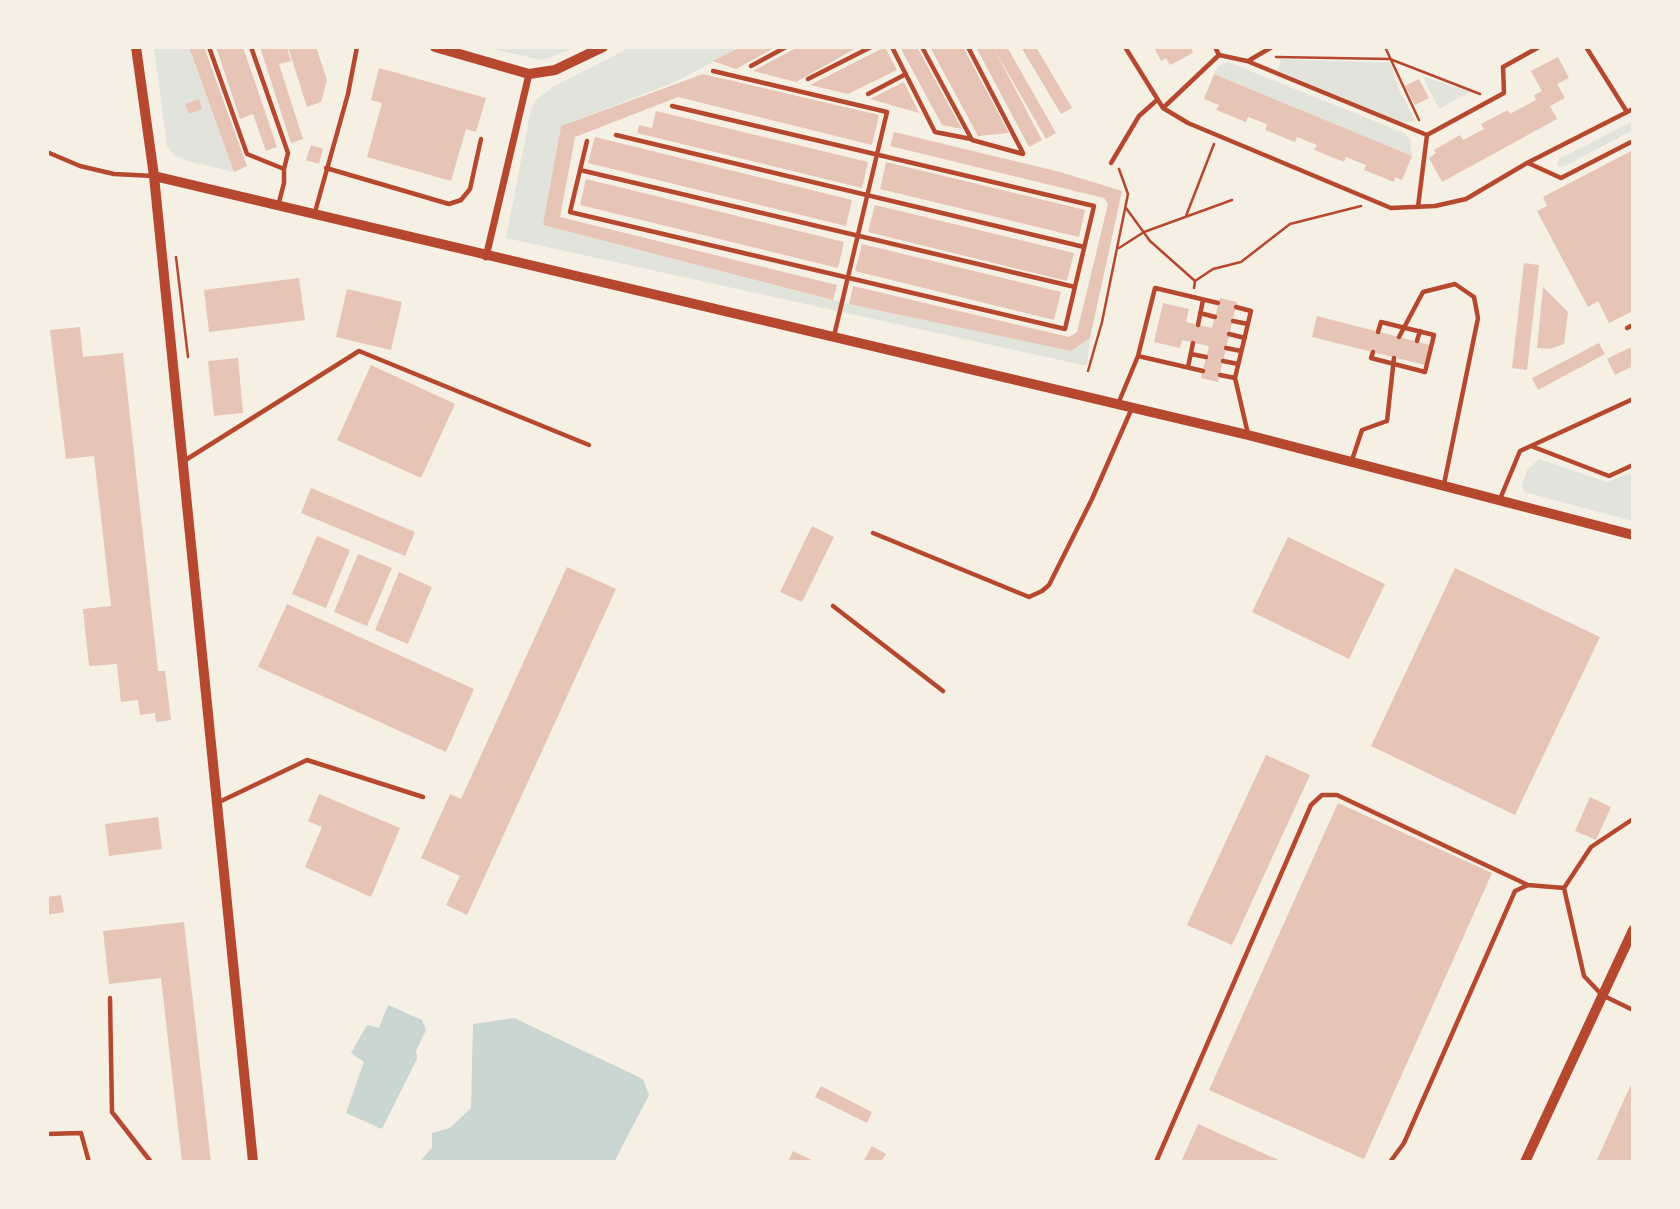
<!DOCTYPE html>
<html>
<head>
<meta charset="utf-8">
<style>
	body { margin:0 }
	#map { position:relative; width:1680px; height:1209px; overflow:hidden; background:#f6efe4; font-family:Lato,sans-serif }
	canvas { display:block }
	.frame { position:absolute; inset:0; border:49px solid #f6efe4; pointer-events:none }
</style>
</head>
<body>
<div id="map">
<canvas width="1680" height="1209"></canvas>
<div class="frame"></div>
</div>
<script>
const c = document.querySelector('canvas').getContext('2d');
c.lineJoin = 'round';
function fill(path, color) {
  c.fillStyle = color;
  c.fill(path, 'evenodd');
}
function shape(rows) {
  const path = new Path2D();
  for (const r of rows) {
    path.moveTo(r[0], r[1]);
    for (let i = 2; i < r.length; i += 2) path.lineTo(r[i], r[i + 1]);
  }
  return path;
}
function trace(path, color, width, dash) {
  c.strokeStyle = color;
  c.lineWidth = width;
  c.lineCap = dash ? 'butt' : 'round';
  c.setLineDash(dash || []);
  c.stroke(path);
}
const green = shape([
	[154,47,189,47,234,172,187,161,175,156,167,146],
	[483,47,574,47,575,48,542,60],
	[631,47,741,47,675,82,561,126,544,225,833,300,1071,351,1090,338,1087,366,506,238,531,109,536,100,551,88],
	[1281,59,1390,63,1399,90,1416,121,1401,123,1278,70],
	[1228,62,1404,133,1410,139,1412,156,1214,74,1219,66],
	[1422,76,1470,92,1439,109],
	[1633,121,1633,130,1563,167,1557,166,1559,159],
	[1539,459,1607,482,1633,472,1633,521,1524,492,1522,486,1527,470]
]);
const water = shape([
	[388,1005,422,1020,426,1030,416,1051,417,1059,382,1129,346,1113,364,1062,351,1053,367,1025,379,1028],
	[514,1018,643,1079,649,1095,614,1162,419,1162,432,1148,432,1133,450,1128,471,1108,473,1024]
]);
const building = shape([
	[189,47,204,47,247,166,234,172],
	[216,47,243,47,277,147,266,151,253,114,240,119],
	[260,47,287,47,291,61,279,64,303,139,291,143],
	[288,47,316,47,327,80,321,102,307,107],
	[741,47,776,47,736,69,713,61],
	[798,47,858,47,796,82,753,71],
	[885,47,897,70,848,94,810,85],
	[900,47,917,47,962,129,942,125],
	[930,47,963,47,1009,133,978,136],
	[976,47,993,47,1042,140,1029,147],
	[993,47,1007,47,1056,133,1046,139],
	[1021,47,1036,47,1072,108,1061,114],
	[1154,47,1191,47,1193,53,1170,65,1166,58,1161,61],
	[1558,57,1569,78,1557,84,1565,98,1550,106,1557,119,1442,182,1429,158,1436,153,1434,150,1460,135,1463,140,1484,129,1481,124,1508,110,1510,114,1536,100,1534,95,1542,91,1531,71],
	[379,68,486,98,476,132,466,129,451,181,367,157,382,103,371,100],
	[703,74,879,115,872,145,678,97,575,137,560,217,837,285,833,300,543,225,561,126],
	[1214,74,1412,156,1402,180,1395,177,1394,182,1364,170,1366,165,1346,157,1344,162,1314,150,1317,145,1297,137,1295,142,1265,130,1267,124,1248,117,1246,122,1216,110,1219,105,1204,99],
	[1419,79,1429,98,1415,105,1405,86],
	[904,82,919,113,870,99],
	[199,99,202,109,189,114,185,104],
	[656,111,868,162,862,188,637,133,639,125,652,128],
	[894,132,1060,172,1122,191,1090,338,1071,351,849,304,853,286,1069,337,1077,332,1108,204,1104,198,890,146],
	[595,137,852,200,846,226,588,163],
	[311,145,323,149,319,164,306,160],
	[1633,150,1633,311,1609,323,1598,301,1588,307,1537,211,1547,206,1543,197],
	[886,162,1085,210,1079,237,880,189],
	[586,179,844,242,838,268,580,205],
	[875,205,1074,253,1067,281,868,232],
	[862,244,1061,292,1054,320,855,271],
	[1524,263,1539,265,1527,370,1512,368],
	[299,278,305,320,209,332,204,290],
	[1543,287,1568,312,1564,344,1550,349,1537,348],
	[347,289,402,302,391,350,336,337],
	[1220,298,1237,302,1218,382,1201,378,1209,346,1182,340,1180,348,1154,342,1163,303,1189,309,1186,322,1212,328],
	[1317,316,1430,345,1425,365,1312,337],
	[80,327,83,357,123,353,158,671,165,671,171,720,156,722,155,713,140,715,138,700,121,702,117,664,89,666,83,609,111,606,94,456,66,459,50,330],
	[1599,343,1605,354,1538,390,1532,378],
	[1633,346,1633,366,1615,375,1607,359],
	[238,358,243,413,214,416,208,361],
	[371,365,455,404,421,478,337,440],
	[311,488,415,532,405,556,301,513],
	[812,526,834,537,802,602,780,592],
	[317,536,350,550,326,608,292,594],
	[1288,537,1385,584,1349,659,1252,612],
	[358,554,392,568,367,626,334,612],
	[567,567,616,589,467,915,446,905,460,876,421,858,450,794,461,799],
	[1455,568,1600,637,1515,815,1371,746],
	[399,572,432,587,408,644,375,630],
	[287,604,474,689,446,752,258,667],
	[1266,755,1310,775,1232,945,1187,925],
	[319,794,400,828,371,897,305,867,322,827,308,821],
	[1590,797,1611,807,1596,840,1575,831],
	[1338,803,1492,873,1364,1159,1209,1090],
	[158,817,162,849,109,856,105,824],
	[61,895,64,912,47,915,47,897],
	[184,922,201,1073,211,1162,182,1162,161,978,109,984,103,931],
	[1633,1080,1633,1162,1596,1162],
	[821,1086,872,1112,867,1123,815,1097],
	[1198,1124,1283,1162,1181,1162],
	[872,1146,886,1154,881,1162,864,1160],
	[793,1151,816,1162,788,1162]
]);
const path = shape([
	[1385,47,1419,120],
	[1633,48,1633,51],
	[1276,57,1390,59,1480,94],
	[1126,208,1150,241,1195,281,1194,288],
	[1186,216,1214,144],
	[1119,248,1144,232,1232,200],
	[176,257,188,357],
	[1195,281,1213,269,1241,262,1290,224,1361,206],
	[1088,371,1102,322,1128,194,1119,169]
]);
const service = shape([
	[209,47,247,154,284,169,288,153,251,47],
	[892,47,935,132,971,139],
	[922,47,972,140,1023,154],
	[968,47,1023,153],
	[1125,47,1163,108,1188,123,1391,208,1435,206,1466,199,1527,163,1633,109],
	[1215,47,1219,55,1247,61,1427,135,1504,93,1503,67,1539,47],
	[1586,47,1627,112],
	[1248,61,1272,47],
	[751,66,786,47],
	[713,71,887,112,834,336],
	[808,79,871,47],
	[868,94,906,74],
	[1163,108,1219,55],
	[616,135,1084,247],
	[587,141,570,212,1065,329,1094,206,672,106],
	[47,152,80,166,114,174,154,176],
	[1111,163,1139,116,1157,100],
	[1528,163,1561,178,1633,141],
	[326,168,449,204,461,200,470,189,481,139],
	[580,170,1075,287],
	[278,206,284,183,284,169],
	[1418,207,1427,135],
	[315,212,348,94,357,47],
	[1236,307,1251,311,1235,378,1248,434],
	[1200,313,1215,317],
	[1233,321,1248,324],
	[1198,325,1203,300],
	[1627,328,1633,325],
	[1229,334,1245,338],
	[1399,337,1423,292,1455,284,1474,297,1478,318,1444,484],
	[1417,341,1420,331],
	[1226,348,1241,351],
	[1373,352,1371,358,1425,372,1434,335,1381,322,1378,332],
	[1191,354,1206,357],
	[1138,356,1203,371],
	[1223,361,1238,364],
	[1188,367,1193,343],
	[1220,375,1235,378],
	[1118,404,1138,356,1155,288,1218,303],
	[1531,446,1609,476,1633,465],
	[1352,460,1362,430,1387,421,1394,358],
	[184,461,359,351,589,445],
	[1500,499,1520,451,1633,399],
	[873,533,1029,597,1042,591,1049,585,1092,499,1132,408],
	[833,606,943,691],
	[217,803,307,760,423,797],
	[1633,819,1591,847,1564,888,1584,976,1602,995,1633,1010],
	[110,998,112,1112,151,1162],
	[47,1134,81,1133,89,1162],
	[1156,1162,1311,805,1322,795,1337,795,1528,885],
	[1390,1162,1404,1143,1515,891,1528,885,1564,888]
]);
const minor = shape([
	[486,257,529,74]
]);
const tertiary = shape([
	[136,47,154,176,253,1162],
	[435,47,529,74,555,70,603,47],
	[154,176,1248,435,1633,535],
	[1525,1162,1633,930]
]);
fill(green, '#e2e4dc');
fill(water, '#c9d6d2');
fill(building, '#e6c5b7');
trace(path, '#b5482f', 2.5);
trace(service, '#b5482f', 4.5);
trace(minor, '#b5482f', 7);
trace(tertiary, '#b5482f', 10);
</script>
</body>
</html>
